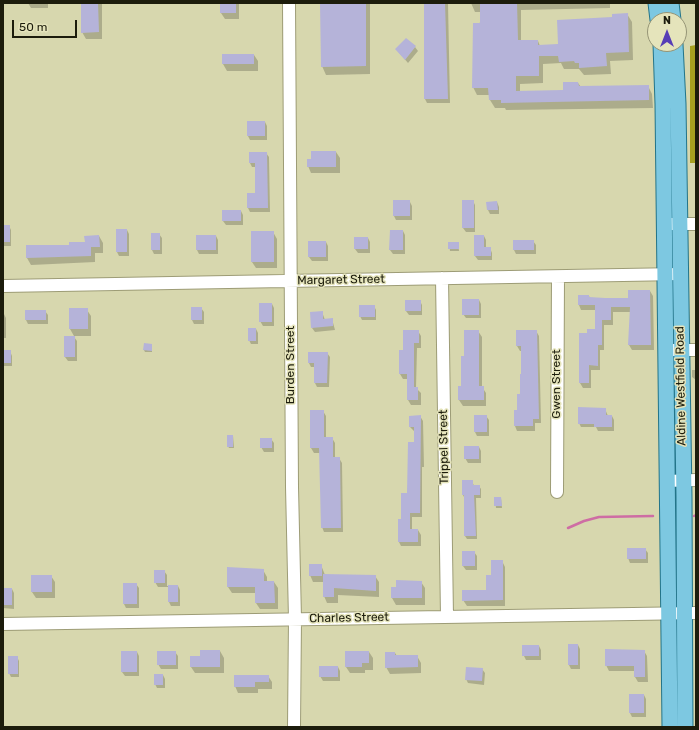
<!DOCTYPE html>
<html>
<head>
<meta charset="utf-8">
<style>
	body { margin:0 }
	#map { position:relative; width:699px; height:730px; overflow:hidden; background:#d7d7ae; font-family:Rubik,sans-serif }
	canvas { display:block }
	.frame { position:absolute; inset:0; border:4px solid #1c1c0c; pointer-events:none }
	.north { position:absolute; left:647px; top:12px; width:40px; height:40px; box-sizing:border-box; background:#e5e4bb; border:1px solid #959475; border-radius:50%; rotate:0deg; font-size:11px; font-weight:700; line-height:16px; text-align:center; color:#1c1c0c }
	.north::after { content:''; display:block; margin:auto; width:14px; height:18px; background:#573eb6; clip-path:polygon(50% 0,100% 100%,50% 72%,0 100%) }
	.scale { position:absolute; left:12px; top:20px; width:65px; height:18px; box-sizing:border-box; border:2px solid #1c1c0c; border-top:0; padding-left:5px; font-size:12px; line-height:14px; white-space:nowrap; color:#1c1c0c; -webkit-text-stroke:3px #e5e4bb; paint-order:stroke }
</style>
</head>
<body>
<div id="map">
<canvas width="699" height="730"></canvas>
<div class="frame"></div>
<div class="north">N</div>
<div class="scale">50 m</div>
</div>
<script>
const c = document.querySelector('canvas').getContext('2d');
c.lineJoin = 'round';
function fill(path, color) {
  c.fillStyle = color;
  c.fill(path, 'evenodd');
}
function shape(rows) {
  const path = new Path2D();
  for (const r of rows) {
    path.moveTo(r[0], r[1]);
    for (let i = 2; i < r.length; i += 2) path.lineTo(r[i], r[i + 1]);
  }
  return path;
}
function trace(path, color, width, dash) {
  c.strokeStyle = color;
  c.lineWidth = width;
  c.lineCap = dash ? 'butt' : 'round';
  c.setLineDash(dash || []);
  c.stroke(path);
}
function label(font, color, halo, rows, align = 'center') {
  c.font = font + ' Rubik,sans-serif';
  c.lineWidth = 3;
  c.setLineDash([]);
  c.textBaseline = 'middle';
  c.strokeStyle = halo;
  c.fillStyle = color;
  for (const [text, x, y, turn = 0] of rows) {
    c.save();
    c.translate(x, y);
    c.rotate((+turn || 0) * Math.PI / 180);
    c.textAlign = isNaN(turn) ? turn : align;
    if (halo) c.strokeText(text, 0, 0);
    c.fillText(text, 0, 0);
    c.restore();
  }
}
const forest = shape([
	[696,45,696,163,690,163,690,46]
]);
const shadow = shape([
	[28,3,48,3,48,8,31,8],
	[82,3,102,3,102,39,86,39,82,32],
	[221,3,239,3,239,19,225,19,221,13],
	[321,3,370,3,370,74,326,75,322,66],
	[424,3,448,3,450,103,427,103,425,99],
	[471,3,610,3,610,8,521,10,521,41,538,41,540,46,559,45,613,18,627,14,632,22,633,60,610,61,611,74,584,75,579,69,564,69,561,63,543,64,543,83,520,84,520,92,564,91,578,83,581,87,648,86,652,94,653,108,506,110,505,108,495,108,490,100,490,95,477,95,473,87,481,12,475,12],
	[415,47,418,51,408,63,396,49],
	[223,55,254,55,258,61,258,71,227,71,223,64],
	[248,122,265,122,267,126,267,140,250,140,248,136],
	[336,152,340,158,340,173,311,173,308,166],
	[266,153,269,157,270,212,250,212,248,208,256,194,256,167,252,167,250,163],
	[473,201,475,205,475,232,466,232,463,228],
	[394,202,410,202,412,206,412,220,396,220,394,216],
	[497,202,499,207,499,214,490,214,488,210],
	[223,211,241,211,243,215,243,225,226,225,223,221],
	[3,226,9,226,11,230,11,246,3,246],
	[127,230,129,234,129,256,119,256,117,252],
	[403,231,405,235,405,254,393,254,390,250],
	[273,232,277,239,277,268,256,268,252,262],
	[159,234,162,238,162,254,154,254,152,250],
	[99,236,103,243,103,253,95,253,95,262,31,265,27,258,27,246,70,246,86,243],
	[197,236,216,236,218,240,218,254,199,254,197,250],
	[484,236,486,240,486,248,490,248,492,253,492,260,478,260,475,256],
	[368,238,370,242,370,253,358,253,355,249],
	[533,241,536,245,536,254,516,254,514,250],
	[326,242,328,246,328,261,312,261,309,257],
	[449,243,458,243,459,251,450,251],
	[650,291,653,296,654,350,632,350,629,345,631,312,613,312,613,325,604,325,604,350,600,350,600,370,591,370,591,388,583,388,580,383,588,334,596,330,596,310,581,310,579,305,579,296,589,296,590,298,629,299],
	[479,300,481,304,481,318,466,318,463,314],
	[420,301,422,305,422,315,409,315,406,311],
	[272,304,274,308,274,326,263,326,260,321],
	[374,306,376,310,376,320,362,320,360,316],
	[192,308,201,308,204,312,204,324,194,324,192,320],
	[70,310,87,310,91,316,91,336,74,336,70,329],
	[45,311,48,315,48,324,28,324,26,320],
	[3,312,6,318,6,338,3,338],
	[322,312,325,320,332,319,335,330,315,332,312,328],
	[256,329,258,333,258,344,251,344,249,340],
	[418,331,421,336,421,348,417,348,416,388,421,393,421,405,411,405,408,400,408,379,403,379,400,374,404,351],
	[478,331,482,337,482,387,486,393,486,406,463,406,459,400,459,387,462,387,465,357],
	[517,331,536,331,539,336,541,423,535,423,535,431,517,431,515,426,515,411,518,411,522,375,522,351,520,351,517,346],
	[74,337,77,341,77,361,68,361,65,357],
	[152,345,152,352,145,352,144,350],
	[3,351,10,351,12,356,12,366,3,366],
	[327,353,330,357,329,387,317,387,315,383,315,367,311,367,309,363],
	[692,370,696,370,696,380,692,377],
	[605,409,608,416,612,416,614,420,614,431,598,431,596,427,581,427,579,423],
	[323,411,326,416,326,438,332,438,335,443,335,458,339,458,342,463,343,532,324,532,322,527,320,453,314,453,311,448],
	[420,416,423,421,424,467,422,467,422,517,412,517,412,530,418,530,421,535,421,546,401,546,399,542,415,443,415,432,410,427],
	[486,416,489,420,489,436,477,436,475,432],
	[233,436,234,448,229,448,228,446],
	[271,439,274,443,274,452,264,452,261,447],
	[479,447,481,451,481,463,468,463,465,458],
	[472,481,474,486,479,486,481,489,481,498,476,498,477,539,467,539,465,536,465,499,463,495],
	[495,498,501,498,502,508,496,508],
	[645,549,648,553,648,563,630,563,628,558],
	[474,552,477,556,477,570,466,570,463,566],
	[502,561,505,567,505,606,467,606,463,600,487,591,492,576],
	[321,565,325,575,375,576,379,582,379,597,338,595,338,603,327,603,324,596,324,582,313,582,310,575],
	[228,568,263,570,267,577,267,582,274,582,278,588,278,609,260,609,256,603,256,593,232,593,228,587],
	[164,571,167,575,167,586,178,586,180,590,180,606,171,606,169,602,169,587,158,587,155,582],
	[51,576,55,582,55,598,36,598,32,592],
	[421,582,425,588,425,605,396,605,392,598,392,588],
	[136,584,139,588,139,608,126,608,124,604],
	[3,589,12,589,14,593,14,609,3,608],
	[578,645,580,649,580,669,571,669,569,665],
	[524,646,539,646,541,650,541,660,526,660,524,656],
	[220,651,224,658,224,673,195,673,191,667,201,657],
	[644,651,647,656,648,682,638,682,635,677,635,671,609,671,606,665],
	[137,652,139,656,139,676,125,676,122,672],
	[175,652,178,656,178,669,161,669,158,664],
	[369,652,373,658,373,670,365,670,365,673,350,673,346,667],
	[395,653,397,656,417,656,421,663,421,673,390,674,386,667],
	[17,657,19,661,19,677,11,677,9,673],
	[338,667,340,671,340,681,323,681,320,676],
	[482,669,485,673,484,685,468,683,466,679],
	[163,675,165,679,165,688,157,688,155,684],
	[268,676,272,682,272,689,258,689,258,693,238,693,235,686],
	[644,695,646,699,646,717,632,717,630,713]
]);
const stream = shape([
	[694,516,696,515],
	[568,528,584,521,599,517,653,516]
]);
const building = shape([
	[81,3,98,3,99,32,81,33],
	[220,3,236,3,236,13,220,13],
	[320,3,366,3,366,66,321,67],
	[424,3,445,3,448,99,424,99],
	[480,3,517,3,518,40,538,40,538,45,558,44,557,20,612,17,612,14,628,13,629,52,606,53,607,66,579,68,579,63,575,63,574,61,559,62,558,56,539,56,539,76,516,76,516,91,563,90,563,82,578,82,579,86,649,85,649,100,501,103,501,100,489,100,488,88,472,88,473,23,480,23],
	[406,38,416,46,405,60,395,49],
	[222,54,254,54,254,64,222,64],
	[247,121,265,121,265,136,247,136],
	[311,151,336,151,336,167,307,167,307,159,311,159],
	[249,152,267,152,268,208,247,208,247,193,255,193,255,163,249,163],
	[393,200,410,200,410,216,393,216],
	[462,200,474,200,474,228,462,228],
	[497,201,498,210,487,210,486,202],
	[222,210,241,210,241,221,222,221],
	[3,225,10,225,10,242,3,242],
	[116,229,127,229,127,252,116,252],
	[390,230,403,230,403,250,389,250],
	[251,231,274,231,274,262,251,262],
	[151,233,160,233,160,250,151,250],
	[99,235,100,247,91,247,91,256,26,258,26,245,69,245,69,242,85,242,84,236],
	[196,235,216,235,216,250,196,250],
	[474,235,484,235,484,247,491,247,491,256,474,256],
	[354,237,368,237,368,249,354,249],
	[513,240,534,240,534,250,513,250],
	[308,241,326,241,326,257,308,257],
	[448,242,459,242,459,249,448,249],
	[628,290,650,290,651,345,628,345,630,307,611,307,611,320,602,320,602,345,598,345,598,366,589,365,589,383,579,383,579,333,587,333,587,329,595,329,595,305,578,305,578,295,589,295,589,297,605,298,628,298],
	[462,299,479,299,479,315,462,315],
	[405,300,421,300,421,311,405,311],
	[259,303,272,303,272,322,259,322],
	[359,305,375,305,375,317,359,317],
	[191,307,202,307,202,320,191,320],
	[69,308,88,308,88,329,69,329],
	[25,310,46,310,46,320,25,320],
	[323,311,323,319,333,318,333,326,311,328,310,312],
	[248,328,256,328,256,341,248,341],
	[403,330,419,330,419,343,414,343,414,387,418,387,418,400,407,400,407,374,399,374,399,350,403,350],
	[464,330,479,330,479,386,484,386,484,400,458,400,458,386,461,386,461,356,464,356],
	[516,330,537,330,539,419,533,419,533,426,514,426,514,410,517,410,517,394,520,394,520,374,521,374,521,346,516,346],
	[64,336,75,336,75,357,64,357],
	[144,343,152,344,152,351,143,350],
	[3,350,11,350,11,363,3,363],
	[308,352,328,352,327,383,314,383,314,363,308,363],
	[578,407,606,408,606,415,612,415,612,427,594,427,594,424,578,424],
	[310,410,324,410,324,437,333,437,333,457,340,457,341,528,321,528,319,448,310,448],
	[421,415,420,513,410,513,410,529,418,529,418,542,398,542,398,519,401,519,401,493,407,493,408,442,414,442,414,427,409,427,409,416],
	[474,415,487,415,487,432,474,432],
	[227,435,233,435,233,447,227,447],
	[260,438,272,438,272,448,260,448],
	[464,446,479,446,479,459,464,459],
	[462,480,473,480,473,485,480,485,480,495,474,495,476,536,464,536,464,495,462,495],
	[494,497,501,497,502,506,494,506],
	[627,548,646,548,646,559,627,559],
	[462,551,475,551,475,566,462,566],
	[491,560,503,560,503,600,462,601,462,590,486,590,486,575,491,575],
	[309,564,322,564,322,576,309,576],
	[227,567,264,569,264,581,274,581,275,603,255,603,255,587,227,587],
	[154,570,165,570,165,583,154,583],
	[323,574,376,575,376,591,334,588,334,597,323,597],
	[31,575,52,575,52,592,31,592],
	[396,580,422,581,422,598,391,598,391,587,396,587],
	[123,583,137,583,137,604,123,604],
	[168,585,178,585,178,602,168,602],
	[3,588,12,588,12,605,3,605],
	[568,644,578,644,578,665,568,665],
	[522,645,539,645,539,656,522,656],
	[605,649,645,650,645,677,634,677,634,666,605,666],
	[200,650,220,650,220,667,190,667,190,656,200,656],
	[121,651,137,651,137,672,121,672],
	[157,651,176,651,176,665,157,665],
	[345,651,369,651,369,663,362,663,362,667,345,667],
	[385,652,395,652,395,655,418,655,418,667,385,668],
	[8,656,18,656,18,674,8,674],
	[319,666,338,666,338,677,319,677],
	[466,667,483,668,482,681,465,680],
	[154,674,163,674,163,685,154,685],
	[234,675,269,675,269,682,255,682,255,687,234,687],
	[629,694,644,694,644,713,629,713]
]);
const minor = shape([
	[289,3,292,487,295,619,294,727],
	[664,224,696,224],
	[442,278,447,617],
	[3,286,679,274],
	[666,350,696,350],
	[667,481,696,480],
	[557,492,558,277],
	[3,624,696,613]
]);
const major = shape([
	[656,3,658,20],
	[671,3,673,20],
	[661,44,663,104,670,727],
	[675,44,678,104,684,497,685,727]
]);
const streetNames = [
	["Margaret Street",341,280,-1],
	["Burden Street",291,365,-90],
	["Gwen Street",557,384,-90],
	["Aldine Westfield Road",681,386,-91],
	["Trippel Street",444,447,-91],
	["Charles Street",349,618,-1]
];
fill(forest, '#a6a020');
fill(shadow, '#0003');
trace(stream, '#ce6da4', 2.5);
fill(building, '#b5b3d9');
trace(minor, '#9d9c76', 14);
trace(major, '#237489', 17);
trace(minor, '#fff', 12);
trace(major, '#7dc8e1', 15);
label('12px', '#1c1c0c', '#e5e4bb', streetNames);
</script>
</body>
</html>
